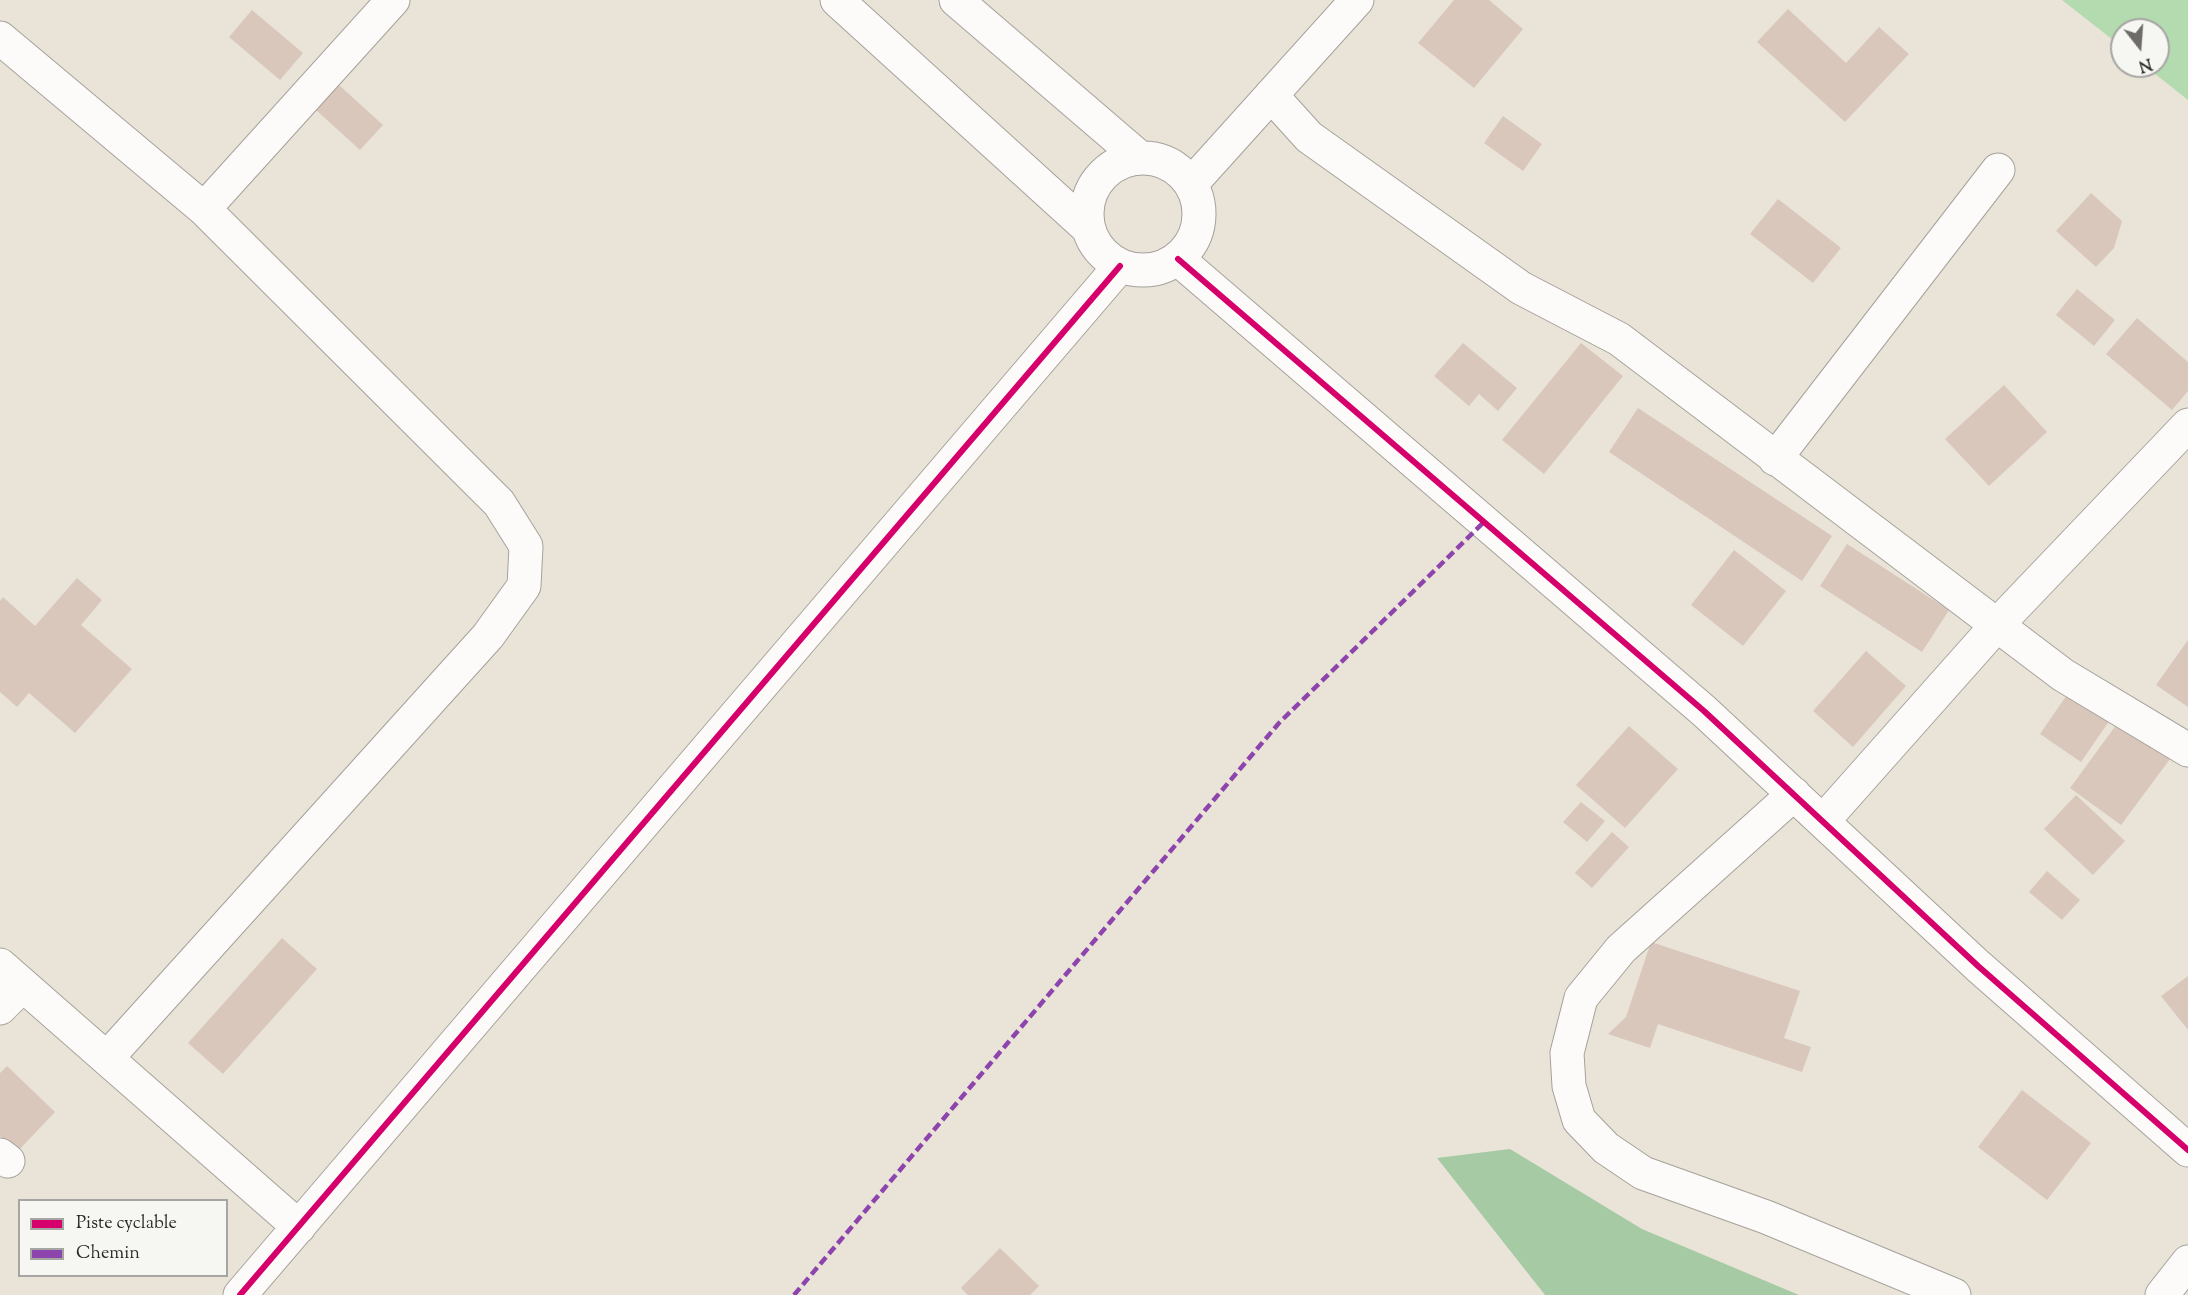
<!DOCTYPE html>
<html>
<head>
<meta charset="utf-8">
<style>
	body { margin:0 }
	#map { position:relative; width:2188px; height:1295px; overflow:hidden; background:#eae4d8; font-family:"Sorts Mill Goudy",serif }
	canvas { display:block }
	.legend { position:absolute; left:18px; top:1199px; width:210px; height:78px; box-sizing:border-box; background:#f6f6f2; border:2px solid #a5a5a2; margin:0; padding:8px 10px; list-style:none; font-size:18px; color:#2b2b2b }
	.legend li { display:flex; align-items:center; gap:12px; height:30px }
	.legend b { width:30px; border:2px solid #a5a5a2 }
	.north { position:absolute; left:2110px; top:18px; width:60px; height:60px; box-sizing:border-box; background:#f6f6f2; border:2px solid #a5a5a2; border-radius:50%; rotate:163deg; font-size:16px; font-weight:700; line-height:24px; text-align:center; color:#2b2b2b }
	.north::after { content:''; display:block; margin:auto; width:21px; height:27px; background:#6e6c68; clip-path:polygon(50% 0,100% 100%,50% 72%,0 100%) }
</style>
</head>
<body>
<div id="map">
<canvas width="2188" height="1295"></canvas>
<ul class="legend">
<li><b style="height:8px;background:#d6006c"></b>Piste cyclable</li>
<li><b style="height:8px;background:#8e44ad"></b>Chemin</li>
</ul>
<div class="north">N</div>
</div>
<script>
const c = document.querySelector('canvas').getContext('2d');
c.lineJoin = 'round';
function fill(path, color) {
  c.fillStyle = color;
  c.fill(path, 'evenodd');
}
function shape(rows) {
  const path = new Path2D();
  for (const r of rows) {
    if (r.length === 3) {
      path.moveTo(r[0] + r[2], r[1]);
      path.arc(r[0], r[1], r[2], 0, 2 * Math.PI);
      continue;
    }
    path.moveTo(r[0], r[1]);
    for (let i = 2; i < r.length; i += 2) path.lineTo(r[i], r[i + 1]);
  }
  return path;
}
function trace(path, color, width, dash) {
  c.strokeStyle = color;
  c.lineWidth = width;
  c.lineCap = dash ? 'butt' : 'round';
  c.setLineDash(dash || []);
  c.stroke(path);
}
const green = shape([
	[2062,0,2188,0,2188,100,2145,66,2158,66,2158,30,2122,30,2122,47]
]);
const forest = shape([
	[1510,1149,1642,1229,1799,1295,1545,1295,1437,1158]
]);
const building = shape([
	[1454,0,1489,0,1523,29,1474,88,1418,43],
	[1788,9,1846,63,1879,27,1909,54,1845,122,1757,42],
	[252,10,303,53,280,80,229,37],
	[339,85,383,125,360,150,316,110],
	[1503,116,1542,144,1523,171,1484,143],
	[2091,193,2122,221,2114,248,2096,267,2056,231],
	[1778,199,1841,248,1813,283,1750,234],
	[2077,289,2115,320,2094,346,2056,315],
	[2137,318,2188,362,2188,391,2172,410,2106,354],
	[1463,343,1517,388,1498,411,1479,394,1469,406,1434,376],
	[1581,343,1623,376,1544,474,1502,440],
	[2004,385,2047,432,1989,486,1945,439],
	[1638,408,1832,536,1802,581,1609,452],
	[1847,544,1949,610,1922,652,1820,586],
	[1734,550,1786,591,1743,646,1691,605],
	[77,578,102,600,81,625,132,669,75,733,29,693,17,707,0,692,0,601,3,597,35,626],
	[2188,640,2188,707,2156,685],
	[1866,651,1906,686,1853,747,1813,711],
	[2071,689,2112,717,2081,762,2040,734],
	[2122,717,2173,755,2121,825,2070,788],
	[1629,726,1678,769,1625,828,1576,785],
	[2076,795,2125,841,2093,875,2044,829],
	[1581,802,1605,821,1587,842,1563,822],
	[1612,832,1629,847,1592,888,1575,873],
	[2047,871,2080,900,2062,920,2029,892],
	[282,938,317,969,223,1074,188,1043],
	[1651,942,1800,991,1784,1038,1811,1047,1802,1072,1658,1024,1650,1048,1608,1034,1626,1017],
	[2188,976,2188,1030,2161,996],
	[7,1066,55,1112,17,1152,0,1136,0,1073],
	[2022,1090,2091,1143,2047,1200,1978,1147],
	[1000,1248,1039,1286,1030,1295,968,1295,961,1288]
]);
const minor = shape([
	[837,0,1089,229],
	[956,0,1139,157],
	[0,38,204,209,499,503,526,546,524,586,488,636,107,1058],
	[1271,95,1309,137,1521,288,1619,339,2063,675,2188,750],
	[1143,214,56],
	[1192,183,1357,0],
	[204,209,393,0],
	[1178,259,1704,711,1978,966,2188,1150],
	[1775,459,1998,170],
	[1794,794,1621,949,1581,998,1567,1053,1569,1086,1579,1120,1606,1148,1643,1173,1766,1217,1954,1295],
	[1823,821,1997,625,2188,425],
	[0,965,299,1227],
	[0,1008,23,985],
	[0,1155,8,1161],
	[240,1295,1120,266],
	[2162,1295,2188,1262]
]);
const quiet = shape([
	[794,1295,1279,723,1484,522]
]);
const cycleway = shape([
	[1178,259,1704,711,1978,966,2188,1150],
	[240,1295,1120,266]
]);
fill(green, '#b4dab0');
fill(forest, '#a6caa4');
fill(building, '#d9c7bb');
trace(minor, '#a5a19b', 35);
trace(minor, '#fcfbf9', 33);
trace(quiet, '#8e44ad', 4.5, [9, 4.5]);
trace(cycleway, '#d6006c', 6);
</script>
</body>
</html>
